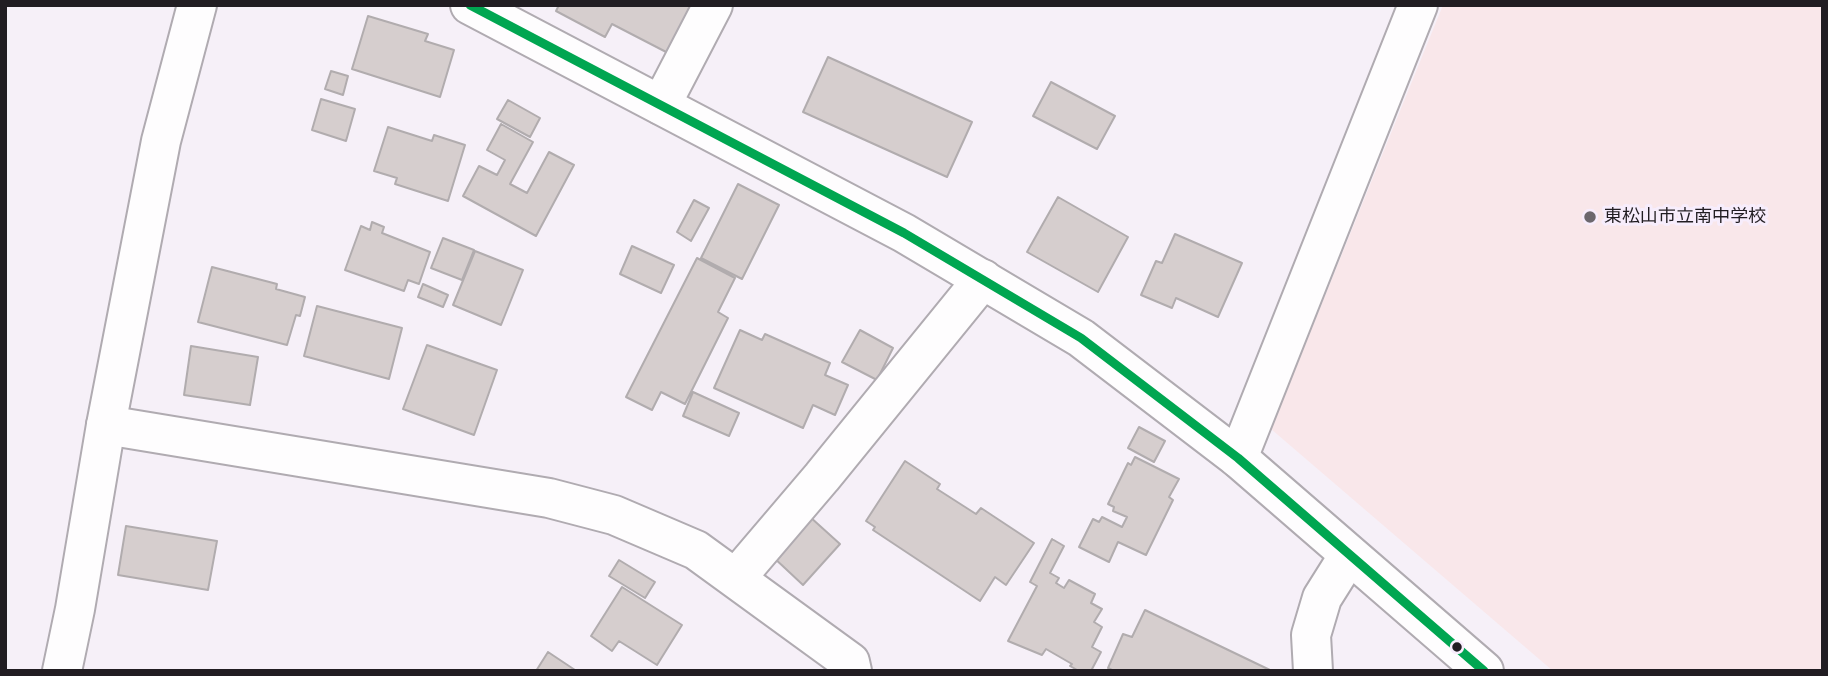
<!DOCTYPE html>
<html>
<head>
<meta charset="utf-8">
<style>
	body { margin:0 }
	#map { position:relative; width:1828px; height:676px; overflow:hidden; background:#f6f0f8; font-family:Lora,serif }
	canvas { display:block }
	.frame { position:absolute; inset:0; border:7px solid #211d22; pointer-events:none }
</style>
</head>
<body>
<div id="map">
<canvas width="1828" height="676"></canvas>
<div class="frame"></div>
</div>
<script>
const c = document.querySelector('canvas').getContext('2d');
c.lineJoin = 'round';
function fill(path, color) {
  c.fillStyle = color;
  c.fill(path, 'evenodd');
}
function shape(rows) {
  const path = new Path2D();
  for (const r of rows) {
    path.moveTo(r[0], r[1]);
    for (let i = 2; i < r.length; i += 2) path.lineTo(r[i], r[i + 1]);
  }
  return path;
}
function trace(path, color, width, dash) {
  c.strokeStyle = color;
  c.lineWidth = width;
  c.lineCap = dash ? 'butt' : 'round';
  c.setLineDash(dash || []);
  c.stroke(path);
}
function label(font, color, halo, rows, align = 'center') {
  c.font = font + ' Lora,"Noto Sans JP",serif';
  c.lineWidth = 6;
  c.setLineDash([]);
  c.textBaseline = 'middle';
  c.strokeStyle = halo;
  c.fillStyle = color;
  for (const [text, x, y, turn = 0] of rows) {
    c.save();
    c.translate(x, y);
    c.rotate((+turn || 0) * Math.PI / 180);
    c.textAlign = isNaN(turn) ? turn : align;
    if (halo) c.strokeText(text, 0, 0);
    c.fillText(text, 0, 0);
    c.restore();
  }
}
const education = shape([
	[1443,5,1823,5,1823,671,1553,671,1271,429]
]);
const building = shape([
	[559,5,691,5,670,54,612,24,605,37,556,11,559,5],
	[368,16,428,34,425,41,454,50,440,97,352,69,368,16],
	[828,57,972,122,947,177,803,112,828,57],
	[331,71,348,76,343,95,325,89,331,71],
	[1051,82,1115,116,1097,149,1033,116,1051,82],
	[321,99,355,109,346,141,312,130,321,99],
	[508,100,540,118,530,137,497,119,508,100],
	[501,124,533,142,510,184,527,193,549,152,574,165,536,236,463,196,479,166,497,175,505,160,487,150,501,124],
	[388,127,432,141,434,135,465,145,448,201,395,184,397,178,374,171,388,127],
	[738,184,779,205,742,279,701,258,738,184],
	[1058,197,1128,237,1098,292,1027,252,1058,197],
	[694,200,709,208,691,241,677,232,694,200],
	[372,222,384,227,382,233,430,252,419,284,408,280,404,291,345,270,361,226,370,230,372,222],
	[1175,234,1242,263,1218,317,1176,298,1172,308,1141,295,1156,261,1162,263,1175,234],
	[443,238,474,250,462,280,431,268,443,238],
	[632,246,674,265,661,293,620,274,632,246],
	[475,251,523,270,501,325,453,305,475,251],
	[697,258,735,278,718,312,728,318,685,404,661,392,652,410,626,397,697,258],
	[212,267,277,284,276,289,305,297,300,316,296,315,287,345,198,322,212,267],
	[423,284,448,295,443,307,418,297,423,284],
	[317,306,402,328,389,379,304,356,317,306],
	[740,330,762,340,765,334,830,363,825,375,848,385,835,415,813,405,803,428,714,388,740,330],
	[860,330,893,348,877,380,842,362,860,330],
	[427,345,497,370,474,435,403,409,427,345],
	[191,346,258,357,250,405,184,395,191,346],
	[693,392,739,413,729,436,683,416,693,392],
	[1139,427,1165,441,1154,462,1128,448,1139,427],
	[1135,457,1179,479,1169,497,1173,500,1146,555,1118,542,1109,562,1079,547,1093,519,1099,522,1102,517,1122,527,1127,517,1113,511,1114,507,1108,504,1128,463,1131,465,1135,457],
	[905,461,940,484,937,489,976,514,981,508,1034,543,1006,585,995,577,980,601,873,530,875,527,866,521,905,461],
	[809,516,840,544,803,585,772,556,809,516],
	[126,526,217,541,208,590,118,575,126,526],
	[1052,539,1064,546,1050,573,1059,578,1056,583,1064,588,1069,580,1095,594,1091,603,1102,609,1094,622,1102,627,1092,647,1101,652,1091,671,1079,671,1070,666,1072,664,1046,649,1042,655,1008,641,1037,586,1030,582,1052,539],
	[619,560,655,582,645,598,609,576,619,560],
	[622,587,682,625,657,665,619,641,612,651,591,636,622,587],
	[1145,610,1272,671,1114,671,1108,668,1123,634,1132,637,1145,610],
	[548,652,575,670,575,671,536,671,548,652]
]);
const street = shape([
	[661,105,713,5],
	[106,425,549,498,614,515,696,550,850,662,852,671],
	[1238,458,1418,5],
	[736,578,822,477,983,279],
	[1313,671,1311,635,1322,598,1349,555]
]);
const secondary = shape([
	[62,671,75,609,106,425,161,141,197,5]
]);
const primary = shape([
	[470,5,904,233,1081,338,1238,458,1484,671]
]);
const bus1 = shape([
	[470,5,904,233,1081,338,1238,458,1484,671]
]);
const markers = [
	[1590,217,7,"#6c676d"],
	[1457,647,6,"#211d22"]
];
const poiNames = [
	["東松山市立南中学校",1604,217]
];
fill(education, '#f9e7ea');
fill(building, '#d6cece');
trace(building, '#b1acae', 2);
trace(street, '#b0abb1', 42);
trace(secondary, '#b0abb1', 42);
trace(primary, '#b0abb1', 42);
trace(street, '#fefdfe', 38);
trace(secondary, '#fefdfe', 38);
trace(primary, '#fefdfe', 38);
trace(bus1, '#00a651', 9);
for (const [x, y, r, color] of markers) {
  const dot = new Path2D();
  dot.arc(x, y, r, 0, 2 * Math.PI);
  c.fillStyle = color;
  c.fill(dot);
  trace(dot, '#f7edfc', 2.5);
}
label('18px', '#211d22', '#f7edfc', poiNames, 'left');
</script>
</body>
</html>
